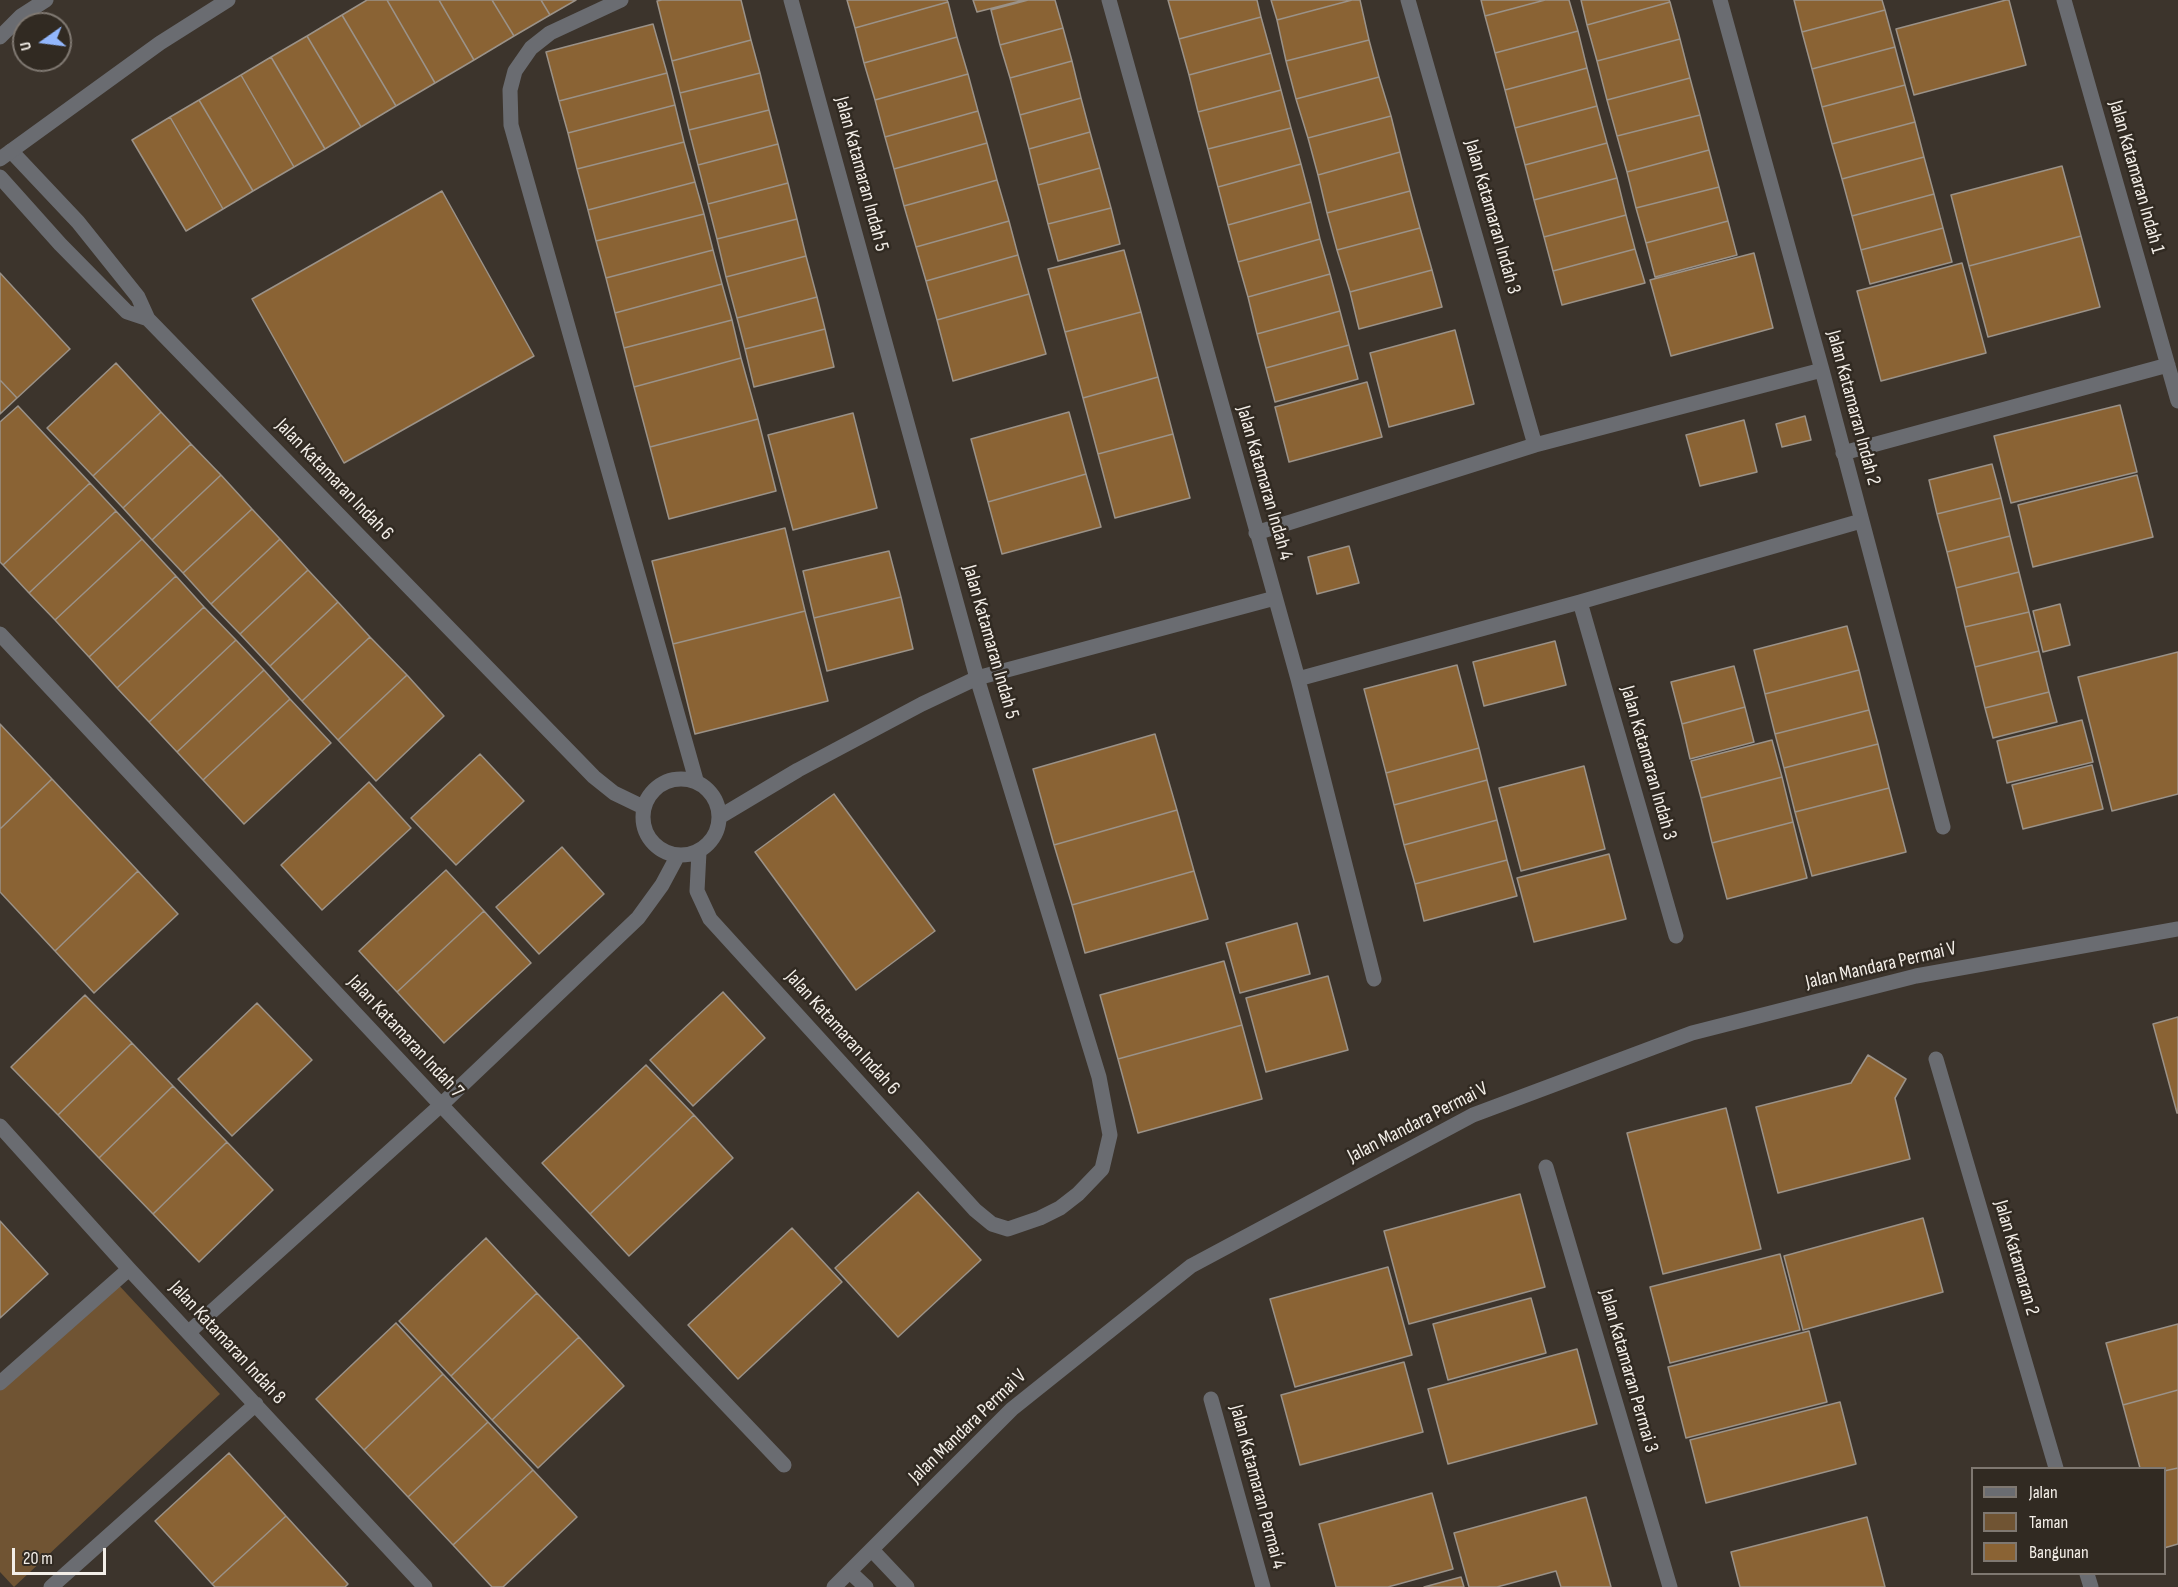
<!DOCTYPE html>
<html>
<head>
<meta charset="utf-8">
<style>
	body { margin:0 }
	#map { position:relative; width:2178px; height:1587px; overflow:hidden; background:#3c342c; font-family:"Sofia Sans Condensed",sans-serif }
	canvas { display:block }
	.legend { position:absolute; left:1971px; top:1467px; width:195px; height:108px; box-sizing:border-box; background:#312a22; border:2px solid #7f7871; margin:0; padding:8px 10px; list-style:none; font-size:18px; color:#f3eee8 }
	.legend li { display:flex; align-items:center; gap:12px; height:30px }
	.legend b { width:30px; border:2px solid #7f7871 }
	.north { position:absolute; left:12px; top:12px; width:60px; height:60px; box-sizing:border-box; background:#312a22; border:2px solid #7f7871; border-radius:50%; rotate:256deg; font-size:16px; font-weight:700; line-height:24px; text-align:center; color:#f3eee8 }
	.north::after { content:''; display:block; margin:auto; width:21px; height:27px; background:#92b7fd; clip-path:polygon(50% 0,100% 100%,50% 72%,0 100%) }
	.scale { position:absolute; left:12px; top:1548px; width:94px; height:27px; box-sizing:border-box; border:3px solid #f3eee8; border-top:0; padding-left:8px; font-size:18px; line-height:21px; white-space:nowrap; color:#f3eee8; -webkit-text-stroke:4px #312a22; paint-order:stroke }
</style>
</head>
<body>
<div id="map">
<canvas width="2178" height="1587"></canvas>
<ul class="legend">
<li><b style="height:8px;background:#6a6c71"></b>Jalan</li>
<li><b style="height:16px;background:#705433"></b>Taman</li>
<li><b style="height:16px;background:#8a6334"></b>Bangunan</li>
</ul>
<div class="north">U</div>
<div class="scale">20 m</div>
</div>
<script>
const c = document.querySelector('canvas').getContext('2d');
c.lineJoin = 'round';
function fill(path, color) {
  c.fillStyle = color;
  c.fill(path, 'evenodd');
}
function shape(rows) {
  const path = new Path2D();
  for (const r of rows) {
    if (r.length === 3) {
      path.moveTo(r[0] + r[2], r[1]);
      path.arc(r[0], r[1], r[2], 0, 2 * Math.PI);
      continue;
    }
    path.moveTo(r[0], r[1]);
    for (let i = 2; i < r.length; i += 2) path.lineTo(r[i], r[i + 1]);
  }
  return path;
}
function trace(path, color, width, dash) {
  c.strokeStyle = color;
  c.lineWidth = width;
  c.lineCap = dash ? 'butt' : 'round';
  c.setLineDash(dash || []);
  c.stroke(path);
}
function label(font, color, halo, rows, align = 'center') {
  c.font = font + ' "Sofia Sans Condensed",sans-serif';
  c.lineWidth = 5;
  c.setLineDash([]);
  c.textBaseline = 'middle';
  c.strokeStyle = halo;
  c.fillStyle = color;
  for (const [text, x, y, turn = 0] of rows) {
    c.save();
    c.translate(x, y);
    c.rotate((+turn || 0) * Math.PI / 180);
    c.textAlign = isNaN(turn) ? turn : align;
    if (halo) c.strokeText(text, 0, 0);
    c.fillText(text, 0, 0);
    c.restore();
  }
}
const green = shape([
	[114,1280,220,1394,14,1587,0,1572,0,1386]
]);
const building = shape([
	[367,0,387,0,435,83,396,106,342,15,367,0],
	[387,0,439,0,474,60,435,83,387,0],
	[439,0,492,0,514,36,474,60,439,0],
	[492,0,541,0,550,15,514,36,492,0],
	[541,0,576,0,550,15,541,0],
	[662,0,741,0,751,40,672,61,657,1,662,0],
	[847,0,947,0,948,2,855,28,847,0],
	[973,0,1024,0,977,12,973,0],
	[1028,0,1055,0,1063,28,1000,45,991,10,1028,0],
	[1168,0,1257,0,1261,17,1179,39,1168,0],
	[1271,0,1352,0,1277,20,1271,0],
	[1352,0,1360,0,1369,40,1286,61,1277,20,1352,0],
	[1481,0,1545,0,1485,16,1481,0],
	[1545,0,1569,0,1578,31,1495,53,1485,16,1545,0],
	[1581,0,1669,0,1670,2,1587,25,1581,0],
	[1794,0,1882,0,1885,10,1802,32,1794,0],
	[2006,0,2009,0,2026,65,1914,95,1896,29,2006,0],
	[948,2,957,37,864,63,855,28,948,2],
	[1670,2,1680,39,1597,61,1587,25,1670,2],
	[1885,10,1895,47,1812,69,1802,32,1885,10],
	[342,15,396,106,361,127,307,36,342,15],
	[1261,17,1271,53,1189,75,1179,39,1261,17],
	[653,24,667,73,559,101,546,52,653,24],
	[1063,28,1072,61,1010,78,1000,45,1063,28],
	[1578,31,1587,68,1505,90,1495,53,1578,31],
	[307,36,361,127,325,149,271,57,307,36],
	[957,37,968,74,875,100,864,63,957,37],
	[1680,39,1690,78,1607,100,1597,61,1680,39],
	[751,40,760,73,680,93,672,61,751,40],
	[1369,40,1379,77,1296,99,1286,61,1369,40],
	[1895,47,1905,85,1822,107,1812,69,1895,47],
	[1271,53,1281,90,1198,112,1189,75,1271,53],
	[271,57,325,149,294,167,241,75,271,57],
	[1072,61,1081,98,1020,115,1010,78,1072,61],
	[1587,68,1597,106,1515,128,1505,90,1587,68],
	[667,73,675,105,568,133,559,101,667,73],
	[760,73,769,110,689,130,680,93,760,73],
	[968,74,978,111,885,137,875,100,968,74],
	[241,75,294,167,253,191,199,100,241,75],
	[1379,77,1391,116,1308,138,1296,99,1379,77],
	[1690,78,1700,115,1617,136,1607,100,1690,78],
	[1905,85,1915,122,1832,144,1822,107,1905,85],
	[1281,90,1291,128,1208,149,1198,112,1281,90],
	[1081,98,1090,132,1029,149,1020,115,1081,98],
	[199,100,253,191,223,209,170,117,199,100],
	[675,105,684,142,577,169,568,133,675,105],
	[1597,106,1607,143,1525,165,1515,128,1597,106],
	[769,110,778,144,698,165,689,130,769,110],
	[978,111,987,143,894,169,885,137,978,111],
	[1700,115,1709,150,1627,172,1617,136,1700,115],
	[1391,116,1400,152,1318,175,1308,138,1391,116],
	[170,117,223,209,186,231,132,140,170,117],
	[1915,122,1924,157,1842,179,1832,144,1915,122],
	[1291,128,1301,164,1218,187,1208,149,1291,128],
	[1090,132,1100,168,1038,185,1029,149,1090,132],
	[684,142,695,182,588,210,577,169,684,142],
	[987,143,997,180,904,206,894,169,987,143],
	[1607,143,1617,178,1534,200,1525,165,1607,143],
	[778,144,788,183,708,204,698,165,778,144],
	[1709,150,1719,187,1636,208,1627,172,1709,150],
	[1400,152,1410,191,1327,213,1318,175,1400,152],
	[1924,157,1934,194,1852,216,1842,179,1924,157],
	[1301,164,1311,202,1228,225,1218,187,1301,164],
	[2062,166,2081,236,1969,266,1951,195,2062,166],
	[1100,168,1111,208,1048,224,1038,185,1100,168],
	[1617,178,1626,215,1544,237,1534,200,1617,178],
	[997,180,1009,221,916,247,904,206,997,180],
	[695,182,704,214,596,241,588,210,695,182],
	[788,183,797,219,717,239,708,204,788,183],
	[1719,187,1728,221,1646,243,1636,208,1719,187],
	[442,191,534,356,344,463,252,299,442,191],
	[1410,191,1420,228,1337,250,1327,213,1410,191],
	[1934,194,1943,228,1861,250,1852,216,1934,194],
	[1311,202,1320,239,1238,262,1228,225,1311,202],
	[1111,208,1120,244,1058,261,1048,224,1111,208],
	[704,214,713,250,606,278,596,241,704,214],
	[1626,215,1635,249,1553,271,1544,237,1626,215],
	[797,219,806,256,726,277,717,239,797,219],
	[1009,221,1018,255,926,281,916,247,1009,221],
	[1728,221,1737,255,1655,277,1646,243,1728,221],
	[1420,228,1432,270,1350,292,1337,250,1420,228],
	[1943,228,1952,262,1870,284,1861,250,1943,228],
	[2081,236,2100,307,1988,337,1969,266,2081,236],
	[1320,239,1330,274,1248,297,1238,262,1320,239],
	[1635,249,1645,283,1562,305,1553,271,1635,249],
	[713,250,722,284,615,313,606,278,713,250],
	[1124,250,1141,312,1065,332,1048,269,1124,250],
	[1754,253,1773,328,1671,356,1650,280,1754,253],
	[1018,255,1029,294,937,320,926,281,1018,255],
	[806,256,817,297,737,318,726,277,806,256],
	[1962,263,1986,353,1881,381,1857,291,1962,263],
	[1432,270,1442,307,1359,329,1350,292,1432,270],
	[0,273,70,349,17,398,0,380,0,273],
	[1330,274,1340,311,1257,334,1248,297,1330,274],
	[722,284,732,320,624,348,615,313,722,284],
	[1029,294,1046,354,953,381,937,320,1029,294],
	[817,297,825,329,745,349,737,318,817,297],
	[1340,311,1349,345,1266,368,1257,334,1340,311],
	[1141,312,1158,377,1083,398,1065,332,1141,312],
	[732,320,741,358,634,387,624,348,732,320],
	[825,329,834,367,754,387,745,349,825,329],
	[1455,330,1474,404,1389,427,1370,353,1455,330],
	[1349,345,1358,379,1275,402,1266,368,1349,345],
	[741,358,758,419,650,447,634,387,741,358],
	[116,363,161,412,93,476,47,428,116,363],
	[1158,377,1173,434,1098,454,1083,398,1158,377],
	[0,380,17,398,0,414,0,380],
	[1367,382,1382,437,1289,462,1275,407,1367,382],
	[2120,405,2137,472,2011,503,1994,436,2120,405],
	[18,406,90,483,3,565,0,562,0,422,18,406],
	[161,412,191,444,123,508,93,476,161,412],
	[1069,412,1086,474,988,502,971,439,1069,412],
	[853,413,877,508,793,530,768,435,853,413],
	[1805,416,1811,440,1782,447,1776,424,1805,416],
	[758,419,776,491,669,519,650,447,758,419],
	[1744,420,1757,472,1700,486,1686,435,1744,420],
	[1173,434,1190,498,1115,518,1098,454,1173,434],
	[191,444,221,475,152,540,123,508,191,444],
	[1992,464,2001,498,1937,514,1929,480,1992,464],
	[1086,474,1101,527,1002,554,988,502,1086,474],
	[221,475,252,509,183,573,152,540,221,475],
	[2137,475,2153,537,2033,567,2018,505,2137,475],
	[90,483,116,511,29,593,3,565,90,483],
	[2001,498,2010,536,1947,552,1937,514,2001,498],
	[252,509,280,539,211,604,183,573,252,509],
	[116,511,142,539,55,620,29,593,116,511],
	[785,528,805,611,673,644,652,561,785,528],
	[2010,536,2019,572,1956,588,1947,552,2010,536],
	[142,539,176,576,89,657,55,620,142,539],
	[280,539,308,570,240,634,211,604,280,539],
	[1349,546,1359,583,1317,594,1308,557,1349,546],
	[889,551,901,597,814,618,803,571,889,551],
	[308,570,338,602,270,666,240,634,308,570],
	[2019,572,2029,612,1965,627,1956,588,2019,572],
	[176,576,204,607,117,688,89,657,176,576],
	[901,597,913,649,827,671,814,618,901,597],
	[338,602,370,637,302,701,270,666,338,602],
	[2060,604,2070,645,2043,652,2033,611,2060,604],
	[204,607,236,640,149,722,117,688,204,607],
	[805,611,828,701,695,734,673,644,805,611],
	[2029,612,2039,651,1975,667,1965,627,2029,612],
	[1847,626,1859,670,1765,694,1754,650,1847,626],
	[370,637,407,675,338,740,302,701,370,637],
	[236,640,264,670,177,752,149,722,236,640],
	[1555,641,1566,685,1484,706,1473,662,1555,641],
	[2039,651,2049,692,1985,708,1975,667,2039,651],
	[2178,652,2178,794,2112,811,2078,677,2178,652],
	[1457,665,1479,748,1386,773,1364,689,1457,665],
	[1734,666,1745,707,1682,724,1671,682,1734,666],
	[264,670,290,699,203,780,177,752,264,670],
	[1859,670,1869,710,1775,734,1765,694,1859,670],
	[407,675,444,716,376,781,338,740,407,675],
	[2049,692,2057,722,1993,738,1985,708,2049,692],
	[290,699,331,743,244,824,203,780,290,699],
	[1745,707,1754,742,1690,759,1682,724,1745,707],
	[1869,710,1878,744,1784,768,1775,734,1869,710],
	[2082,720,2093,762,2007,783,1997,741,2082,720],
	[0,724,52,779,0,829,0,724],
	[1155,734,1177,810,1054,845,1033,769,1155,734],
	[1772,740,1782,777,1701,798,1691,761,1772,740],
	[1878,744,1889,788,1795,812,1784,768,1878,744],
	[1479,748,1487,780,1394,805,1386,773,1479,748],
	[480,754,524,801,456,865,411,818,480,754],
	[2092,765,2103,809,2023,829,2012,785,2092,765],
	[1584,766,1605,849,1521,871,1499,788,1584,766],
	[1782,777,1793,822,1712,843,1701,798,1782,777],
	[52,779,138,871,55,951,0,892,0,829,52,779],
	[1487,780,1497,820,1404,845,1394,805,1487,780],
	[369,782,411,828,322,910,281,865,369,782],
	[1889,788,1906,852,1812,876,1795,812,1889,788],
	[834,794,935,931,856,990,755,852,834,794],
	[1177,810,1194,871,1072,905,1054,845,1177,810],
	[1497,820,1507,860,1415,884,1404,845,1497,820],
	[1793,822,1807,878,1727,899,1712,843,1793,822],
	[562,847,604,894,539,954,496,907,562,847],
	[1609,854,1626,919,1534,942,1517,878,1609,854],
	[1507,860,1517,896,1424,921,1415,884,1507,860],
	[446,870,484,911,397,992,359,951,446,870],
	[138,871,178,914,94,993,55,951,138,871],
	[1194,871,1208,919,1085,953,1072,905,1194,871],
	[484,911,531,963,444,1043,397,992,484,911],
	[1297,923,1310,974,1240,993,1226,943,1297,923],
	[1224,961,1242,1025,1118,1059,1100,995,1224,961],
	[1328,976,1348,1050,1266,1072,1246,998,1328,976],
	[723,992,765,1038,693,1106,650,1060,723,992],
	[85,995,132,1043,58,1115,11,1067,85,995],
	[257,1003,312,1060,232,1136,178,1079,257,1003],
	[2178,1017,2178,1113,2177,1113,2153,1024,2178,1017],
	[1242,1025,1262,1099,1138,1133,1118,1059,1242,1025],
	[132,1043,173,1086,99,1158,58,1115,132,1043],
	[1868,1055,1906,1079,1895,1098,1910,1159,1778,1193,1756,1107,1851,1083,1868,1055],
	[646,1065,694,1115,590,1214,542,1163,646,1065],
	[173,1086,227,1142,153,1214,99,1158,173,1086],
	[1726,1108,1761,1249,1663,1274,1627,1133,1726,1108],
	[694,1115,733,1158,629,1256,590,1214,694,1115],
	[227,1142,273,1190,199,1262,153,1214,227,1142],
	[918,1192,981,1260,898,1337,835,1268,918,1192],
	[1520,1194,1545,1287,1409,1324,1384,1231,1520,1194],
	[1923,1218,1943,1292,1803,1330,1784,1256,1923,1218],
	[0,1221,48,1274,0,1318,0,1221],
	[792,1228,842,1282,738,1379,688,1325,792,1228],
	[486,1238,537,1293,451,1376,399,1321,486,1238],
	[1780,1254,1800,1330,1670,1363,1650,1287,1780,1254],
	[1388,1267,1412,1355,1295,1387,1270,1299,1388,1267],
	[537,1293,579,1337,492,1420,451,1376,537,1293],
	[1531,1298,1546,1353,1448,1380,1433,1324,1531,1298],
	[396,1323,443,1374,364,1450,316,1399,396,1323],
	[2178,1324,2178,1390,2123,1405,2106,1343,2178,1324],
	[1809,1331,1827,1402,1686,1438,1668,1367,1809,1331],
	[579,1337,624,1386,538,1468,492,1420,579,1337],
	[1577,1349,1597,1424,1448,1464,1428,1389,1577,1349],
	[1404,1362,1423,1432,1300,1465,1281,1395,1404,1362],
	[443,1374,488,1422,408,1497,364,1450,443,1374],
	[2178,1390,2178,1468,2164,1471,2164,1468,2140,1468,2123,1405,2178,1390],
	[1840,1402,1856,1464,1706,1503,1690,1440,1840,1402],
	[488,1422,533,1470,453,1545,408,1497,488,1422],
	[229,1453,286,1516,212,1584,155,1521,229,1453],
	[2178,1468,2178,1544,2164,1548,2164,1471,2178,1468],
	[533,1470,577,1517,503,1587,492,1587,453,1545,533,1470],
	[1432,1493,1453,1569,1388,1587,1336,1587,1319,1524,1432,1493],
	[1586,1497,1611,1587,1561,1587,1556,1571,1497,1587,1469,1587,1454,1533,1586,1497],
	[286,1516,348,1584,345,1587,215,1587,212,1584,286,1516],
	[1867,1517,1885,1587,1740,1587,1731,1552,1867,1517],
	[1461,1577,1464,1587,1424,1587,1461,1577]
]);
const minor = shape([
	[621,0,550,33,531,48,515,71,510,90,511,125,696,780],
	[1109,0,1298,679,1374,979],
	[1408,0,1535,445],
	[1720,0,1822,370,1943,827],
	[2064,0,2178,401],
	[11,151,78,222,138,297,148,319],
	[0,177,60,244,127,312,148,319,594,777,614,793,643,807],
	[1843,453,2168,365],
	[1256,533,1535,445,1822,370],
	[1580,602,1676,936],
	[0,634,441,1105,784,1465],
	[1298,679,1580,602,1861,521],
	[681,817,38],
	[721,816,798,770,922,704,977,678,1275,598],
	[699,852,697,891,710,919,975,1210,992,1224,1008,1229,1040,1218,1060,1208,1078,1194,1102,1169,1110,1135,1099,1077,977,678,791,0],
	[1936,1059,2056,1468],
	[0,1126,129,1269,425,1587],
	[1546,1167,1670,1587],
	[189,1332,441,1105,638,918,662,885,677,857],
	[0,1383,129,1269],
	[1211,1399,1263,1587],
	[872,1550,907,1587],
	[850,1572,866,1587],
	[2087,1574,2091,1587],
	[51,1587,256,1404],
	[834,1587,1012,1409,1191,1266,1473,1115,1692,1033,1916,976,2178,929]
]);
const tertiary = shape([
	[0,37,21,16,46,0],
	[0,159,160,43,228,0]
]);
const streetNames = [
	["Jalan Katamaran Indah 5",861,174,75],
	["Jalan Katamaran Indah 1",2136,177,74],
	["Jalan Katamaran Indah 3",1492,217,74],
	["Jalan Katamaran Indah 2",1853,408,75],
	["Jalan Katamaran Indah 6",334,480,46],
	["Jalan Katamaran Indah 4",1264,483,74],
	["Jalan Katamaran Indah 5",990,642,74],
	["Jalan Katamaran Indah 3",1648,763,74],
	["Jalan Mandara Permai V",1881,966,-13],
	["Jalan Katamaran Indah 6",842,1033,48],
	["Jalan Katamaran Indah 7",405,1037,47],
	["Jalan Mandara Permai V",1418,1123,-27],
	["Jalan Katamaran 2",2016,1258,74],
	["Jalan Katamaran Indah 8",227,1343,47],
	["Jalan Katamaran Permai 3",1628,1371,74],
	["Jalan Mandara Permai V",968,1427,-44],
	["Jalan Katamaran Permai 4",1257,1487,75]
];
fill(green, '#705433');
fill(building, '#8a6334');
trace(building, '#9b9288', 1.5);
trace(minor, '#6a6c71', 15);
trace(tertiary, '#6a6c71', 15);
label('20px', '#f3eee8', '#312a22', streetNames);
</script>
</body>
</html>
